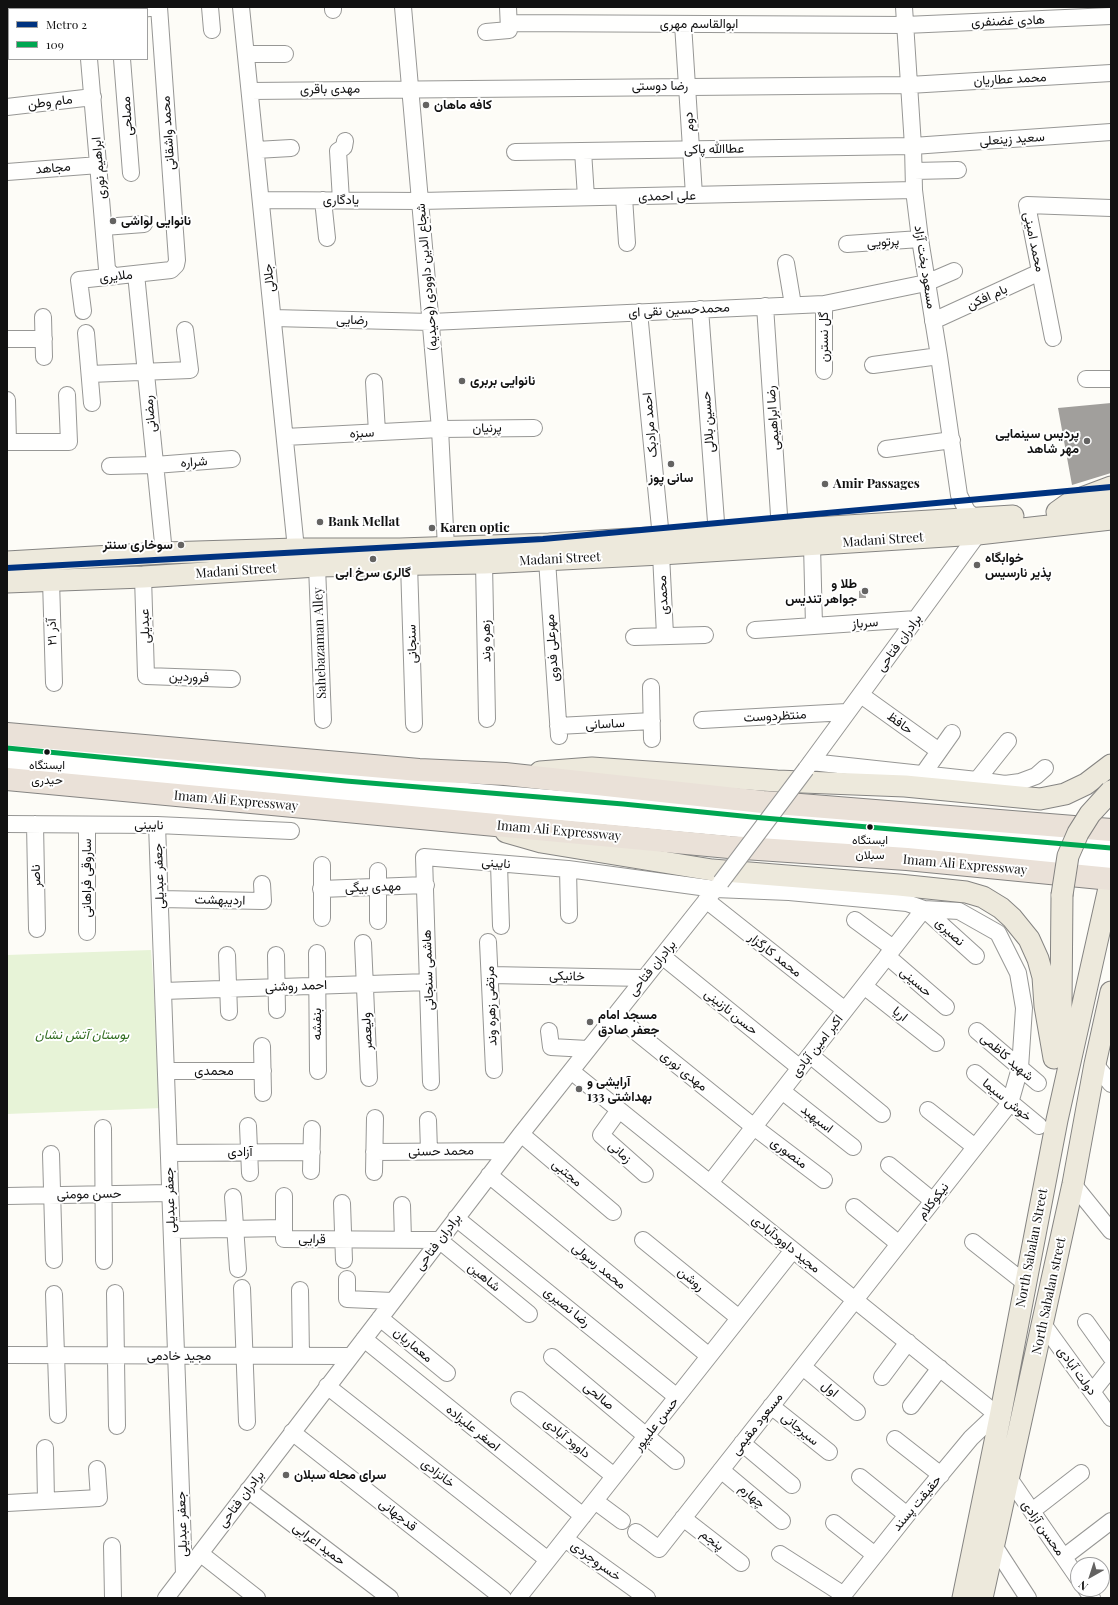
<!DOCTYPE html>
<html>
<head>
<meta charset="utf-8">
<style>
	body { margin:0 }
	#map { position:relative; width:1118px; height:1605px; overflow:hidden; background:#fdfcf7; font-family:"Playfair Display",serif }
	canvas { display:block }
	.frame { position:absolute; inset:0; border:8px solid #111; pointer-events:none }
	.legend { position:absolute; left:8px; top:8px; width:140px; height:52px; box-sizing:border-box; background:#fff; border:1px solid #a0a0a0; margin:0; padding:5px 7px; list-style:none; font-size:12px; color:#111 }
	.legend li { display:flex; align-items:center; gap:8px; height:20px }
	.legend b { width:20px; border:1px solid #a0a0a0 }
	.north { position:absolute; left:1070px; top:1557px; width:40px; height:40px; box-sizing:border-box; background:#fff; border:1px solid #a0a0a0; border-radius:50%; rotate:219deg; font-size:11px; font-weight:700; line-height:16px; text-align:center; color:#111 }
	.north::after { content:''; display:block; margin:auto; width:14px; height:18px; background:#646362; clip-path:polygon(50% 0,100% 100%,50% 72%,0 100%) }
</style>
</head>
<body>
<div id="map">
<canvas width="1118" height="1605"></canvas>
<div class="frame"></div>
<ul class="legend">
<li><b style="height:5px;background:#003380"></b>Metro 2</li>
<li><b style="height:5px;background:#00a651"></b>109</li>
</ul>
<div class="north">N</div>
</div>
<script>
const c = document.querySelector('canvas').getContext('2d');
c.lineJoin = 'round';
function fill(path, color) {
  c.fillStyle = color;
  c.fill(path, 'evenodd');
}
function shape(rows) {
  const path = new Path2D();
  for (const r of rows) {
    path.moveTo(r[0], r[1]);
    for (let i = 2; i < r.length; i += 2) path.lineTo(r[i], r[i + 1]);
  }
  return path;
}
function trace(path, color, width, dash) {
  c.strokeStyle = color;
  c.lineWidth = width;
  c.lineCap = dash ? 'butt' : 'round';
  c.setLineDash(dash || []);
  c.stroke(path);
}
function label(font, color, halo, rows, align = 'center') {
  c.font = font + ' "Playfair Display",Vazirmatn,serif';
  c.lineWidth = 4;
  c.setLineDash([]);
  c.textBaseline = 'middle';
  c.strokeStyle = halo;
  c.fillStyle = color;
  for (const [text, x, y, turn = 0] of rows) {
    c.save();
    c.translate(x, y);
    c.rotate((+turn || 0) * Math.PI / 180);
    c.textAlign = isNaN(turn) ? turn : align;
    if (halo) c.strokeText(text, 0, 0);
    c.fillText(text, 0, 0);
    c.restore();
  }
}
const green = shape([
	[151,950,162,1108,7,1114,7,955]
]);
const building = shape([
	[1111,403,1111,473,1072,485,1058,408],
	[865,589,866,598,859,598,859,591]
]);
const minor = shape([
	[210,7,212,30],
	[241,7,296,549],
	[333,7,333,10],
	[403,7,440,429,446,548],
	[904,7,913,146,914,190,920,239,939,356,959,495,967,511,976,519],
	[140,9,159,7],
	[509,23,905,25,1111,16],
	[683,24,694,195],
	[7,25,9,25],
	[486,32,509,30,508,7],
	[246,54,285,54],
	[89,59,107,269,112,275],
	[122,59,131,173],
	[250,91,909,85,1111,73],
	[7,107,93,97],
	[256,150,291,148],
	[583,151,586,197],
	[515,152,913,146,1111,132],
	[914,171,958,170],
	[7,172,99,165],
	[624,197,627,243],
	[261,200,420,201,914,190],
	[323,200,327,238],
	[341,200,338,151,344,147,345,141],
	[104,227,144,224],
	[847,244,920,239],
	[786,263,793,305],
	[136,274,164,553],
	[824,304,824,371],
	[765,306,780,530],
	[700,309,717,535],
	[83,311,79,280,171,270,176,265,177,260,159,7],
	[639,312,661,538],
	[43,317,44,357],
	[273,318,431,322,824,304,926,283,954,271],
	[933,321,1040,272],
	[86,333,92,403],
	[1053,338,1027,205,1111,208],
	[7,339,44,339],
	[873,365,939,356],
	[90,374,190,370,185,330],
	[1086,379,1111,379],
	[374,382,377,432],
	[7,400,8,442],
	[285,437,440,429,534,428],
	[7,442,69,442,67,395],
	[886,449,952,440],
	[110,466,155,465,232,459],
	[812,545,814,626],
	[661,554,665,635],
	[547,560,559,736],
	[484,563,487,719],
	[409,564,414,724],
	[317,566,323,720],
	[143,577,146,676,232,679],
	[51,580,54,683],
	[755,630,916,619],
	[634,637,705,635],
	[651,687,652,739],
	[861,695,939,751],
	[702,720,847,712],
	[558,726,652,721],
	[7,748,346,781,623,804,752,817,1111,848],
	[7,762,1111,863],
	[811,762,977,780,1008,741],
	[806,769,978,534],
	[923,774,952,733],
	[977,780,1005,784,1020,782,1036,776,1045,768],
	[7,824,157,825,291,831],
	[35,824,37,929],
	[87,825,87,932],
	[157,825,184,1574],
	[499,864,501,926],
	[322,865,322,918],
	[568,869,569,915],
	[378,871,378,921],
	[321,889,426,885],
	[160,899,263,901,262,884],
	[706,900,845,1010],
	[855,920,893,948],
	[488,942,494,1070],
	[363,943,369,1078],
	[317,953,318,1071],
	[227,955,229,1012],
	[276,955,277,1010],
	[662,956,800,1068],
	[887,956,946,1007],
	[490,975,644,978],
	[864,986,936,1043],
	[163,991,428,982],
	[615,1015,754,1127,824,1180],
	[549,1031,551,1047,588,1049],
	[977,1031,1038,1083],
	[262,1046,263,1093],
	[810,1055,882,1114],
	[1095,1064,1111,1084],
	[166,1071,263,1071],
	[571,1071,1000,1417],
	[975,1073,1039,1126],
	[431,1082,424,857,568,869,715,889,789,892,907,903,924,909,959,911,998,933,1018,973,1024,1008,1020,1068,1010,1103,659,1549,636,1532],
	[782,1091,853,1147],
	[619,1110,601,1135,645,1174],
	[928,1110,975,1147],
	[428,1120,429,1151],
	[248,1126,250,1173],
	[103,1128,104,1261],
	[521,1134,613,1212],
	[374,1152,508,1151],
	[169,1153,312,1152],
	[51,1154,54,1260],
	[889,1165,933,1201],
	[311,1171,312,1129],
	[374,1172,375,1118],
	[489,1175,709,1356],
	[710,1183,924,909,976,956],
	[1073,1184,1111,1231],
	[7,1196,170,1193],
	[233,1197,238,1269],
	[342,1203,344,1260],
	[402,1205,403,1240],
	[854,1207,899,1244],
	[456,1218,677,1397],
	[284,1228,284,1196],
	[172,1230,284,1228,284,1239,439,1240,529,1314],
	[643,1240,739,1318],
	[973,1242,1025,1283],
	[347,1279,347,1299,393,1301],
	[242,1288,247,1422],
	[300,1290,301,1356],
	[115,1293,117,1426],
	[54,1294,58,1415],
	[380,1318,447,1373],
	[1086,1322,1111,1357],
	[1043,1324,1111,1418],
	[364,1339,583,1516],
	[7,1355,350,1356],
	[552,1357,676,1461],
	[803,1367,857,1412],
	[882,1377,908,1342],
	[327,1386,548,1560],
	[1092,1392,1111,1368],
	[519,1400,614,1476],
	[771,1406,829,1452],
	[911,1406,940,1368],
	[292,1432,503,1598],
	[895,1439,941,1475],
	[742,1443,792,1485],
	[45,1448,46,1501],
	[721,1470,782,1521],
	[860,1477,907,1515],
	[1009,1478,1078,1578],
	[248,1490,390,1598],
	[595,1501,622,1521],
	[7,1503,99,1498,97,1469],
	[1032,1511,1081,1473],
	[683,1518,741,1563],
	[834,1523,875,1555],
	[565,1539,647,1598],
	[993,1544,1028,1598],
	[112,1546,113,1598],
	[201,1554,257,1598],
	[780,1554,844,1595],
	[1064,1557,1111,1521],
	[1086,1589,1092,1598],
	[166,1598,521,1134,720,883],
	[518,1598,793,1250],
	[841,1598,907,1515,971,1438,989,1421,1000,1417]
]);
const major = shape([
	[1080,509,1111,504],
	[1057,512,1071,502,1111,487],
	[7,562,164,553,296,549,400,549,549,544,1013,516],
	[7,582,143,577,317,566,484,563,661,554,978,534,1111,519],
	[540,772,592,768,777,781,905,786,1040,799,1065,794,1086,784,1111,765],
	[506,832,541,842,712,870,899,885,966,892,983,897,1001,908,1012,918,1029,939,1038,959,1043,977,1045,1006,1054,1058],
	[1057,1038,1061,1006,1062,895],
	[963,1598,1000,1417,1057,1120,1111,879],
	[982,1598,1073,1184,1095,1064,1111,992]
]);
const highway = shape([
	[7,734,419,770,505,774,763,802,1111,830],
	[7,779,729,847,907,859,1111,879]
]);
const minorBridge = shape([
	[721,882,806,769]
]);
const majorBridge = shape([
	[1062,895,1068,856,1078,833,1090,814,1111,791]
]);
const bus1 = shape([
	[7,748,346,781,623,804,752,817,1111,848]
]);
const metro1 = shape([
	[7,568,543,539,1111,487]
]);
const markers = [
	[426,105,4,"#646362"],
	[113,221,4,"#646362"],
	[462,381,4,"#646362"],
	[1087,441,4,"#646362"],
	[671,464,4,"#646362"],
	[825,484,4,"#646362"],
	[320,522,4,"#646362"],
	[432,528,4,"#646362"],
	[181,545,4,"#646362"],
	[373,559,4,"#646362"],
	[977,565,4,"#646362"],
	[865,591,4,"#646362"],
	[47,752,3.5,"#111"],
	[870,827,3.5,"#111"],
	[590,1022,4,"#646362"],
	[579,1089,4,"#646362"],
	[286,1475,4,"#646362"]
];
const busNames = [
	["ایستگاه",47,765],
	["حیدری",47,780],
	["ایستگاه",870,840],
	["سبلان",870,855]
];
const streetNames = [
	["هادی غضنفری",1008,21,-2],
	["ابوالقاسم مهری",699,24],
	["محمد عطاریان",1010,79,-3],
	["رضا دوستی",660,86],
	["مهدی باقری",330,89,-1],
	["مام وطن",50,102,-7],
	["مصلحی",127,116,-94],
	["دوم",689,122,-94],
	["محمد واشقانی",168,133,-94],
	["سعید زینعلی",1012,139,-4],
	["عطاالله پاکی",714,149,-1],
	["مجاهد",53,168,-5],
	["ابراهیم نوری",99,168,-95],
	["علی احمدی",667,196,-1],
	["یادگاری",341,200],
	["پرتویی",883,242,-4],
	["محمد امینی",1034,242,78],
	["مسعود بخت آزاد",925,267,81],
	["ملایری",116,276,-5],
	["شجاع الدین داوودی (وحیدیه)",427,277,-95],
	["جلالی",269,278,-96],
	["بام افکن",987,297,-24],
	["محمدحسین نقی ای",679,310,-3],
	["رضایی",352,320,1],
	["گل نسترن",824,337,-90],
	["رمضانی",150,414,-96],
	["رضا ابراهیمی",773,418,-94],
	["حسین بلالی",708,422,-94],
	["احمد مرادبک",650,425,-95],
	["پرنیان",487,428,-1],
	["سبزه",362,433,-3],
	["شراره",194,462,-4],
	["Madani Street",883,540,-4],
	["Madani Street",560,559,-3],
	["Madani Street",236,571,-4],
	["محمدی",663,595,-93],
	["سرباز",865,623,-4],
	["عبدیلی",145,626,-92],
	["آذر ۲۱",52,632,-92],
	["زهره وند",486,641,-91],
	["Sahebazaman Alley",320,643,-92],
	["برادران فتاحی",899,643,-54],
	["سنجانی",412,644,-92],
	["مهرعلی فدوی",552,648,-94],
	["فروردین",189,677,2],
	["منتظردوست",775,716,-3],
	["حافظ",900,723,36],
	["ساسانی",605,724,-3],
	["Imam Ali Expressway",236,801,5],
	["نایینی",149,825,1],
	["Imam Ali Expressway",559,831,5],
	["نایینی",496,863,5],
	["Imam Ali Expressway",965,865,5],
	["ناصر",36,876,-92],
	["جعفر عبدیلی",159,876,-92],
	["ساروقی فراهانی",87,878,-90],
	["مهدی بیگی",373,887,-2],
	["اردیبهشت",220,900,1],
	["نصیری",950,932,43],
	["محمد کارگزار",775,955,38],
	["برادران فتاحی",652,968,-51],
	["هاشمی سنجانی",428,970,-92],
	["خانیکی",567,976,2],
	["حسینی",916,982,41],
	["احمد روشنی",296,986,-2],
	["مرتضی زهره وند",491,1006,-92],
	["حسن نازنینی",731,1012,39],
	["اریا",900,1014,39],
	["بنفشه",317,1024,-90],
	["ولیعصر",367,1031,-93],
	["اکبر امین آبادی",817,1046,-52],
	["شهید کاظمی",1007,1057,41],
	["محمدی",214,1071],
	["مهدی نوری",684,1071,39],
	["خوش سیما",1007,1100,39],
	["اسپهبد",817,1119,38],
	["محمد حسنی",441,1151,-1],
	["آزادی",240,1152],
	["زمانی",620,1152,41],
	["منصوری",789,1153,37],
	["مجتبی",567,1173,40],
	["حسن مومنی",89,1194,-1],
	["جعفر عبدیلی",170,1200,-92],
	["نیکوکلام",933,1201,-52],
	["قرایی",312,1239,1],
	["برادران فتاحی",438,1242,-53],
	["مجید داوودآبادی",786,1244,39],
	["North Sabalan Street",1032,1248,-79],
	["محمد رسولی",599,1266,39],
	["شاهین",484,1277,39],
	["روشن",691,1279,39],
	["North Sabalan street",1049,1296,-78],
	["رضا نصیری",567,1307,39],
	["معماریان",413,1345,40],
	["مجید خادمی",179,1356],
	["دولت آبادی",1077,1371,54],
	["اول",830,1389,40],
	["صالحی",599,1396,40],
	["حسن علیپور",656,1424,-52],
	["مسعود مقیمی",757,1424,-52],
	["اصغر علیزاده",473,1428,39],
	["سیرجانی",800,1429,39],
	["داوود آبادی",567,1438,39],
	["خانزادی",438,1473,38],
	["چهارم",752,1496,40],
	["برادران فتاحی",241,1499,-53],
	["حقیقت پسند",917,1503,-50],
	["قدجهانی",398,1515,38],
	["جعفر عبدیلی",182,1524,-92],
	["محسن آزادی",1043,1528,55],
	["پنجم",712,1540,38],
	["حمید اعرابی",319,1544,37],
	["خسروجردی",596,1561,36]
];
const poiNames = [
	["کافه ماهان",434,105],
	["نانوایی لواشی",121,221],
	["نانوایی بربری",470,381],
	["پردیس سینمایی",1079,434,"right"],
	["مهر شاهد",1079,449,"right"],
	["سانی پوز",671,478,"center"],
	["Amir Passages",833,484],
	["Bank Mellat",328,522],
	["Karen optic",440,528],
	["سوخاری سنتر",173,545,"right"],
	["خوابگاه",985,558],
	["پذیر نارسیس",985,573],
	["گالری سرخ ابی",373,573,"center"],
	["طلا و",857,584,"right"],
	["جواهر تندیس",857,599,"right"],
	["مسجد امام",598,1015],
	["جعفر صادق",598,1030],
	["آرایشی و",587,1082],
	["بهداشتی 133",587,1097],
	["سرای محله سبلان",294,1475]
];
const parkNames = [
	["بوستان آتش نشان",82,1035]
];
fill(green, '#e7f3d7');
fill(building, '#a19f9c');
trace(minor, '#979795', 18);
trace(major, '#858482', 23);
trace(highway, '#858482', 24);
trace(minor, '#fffffe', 16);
trace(major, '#ede9dc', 21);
trace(highway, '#eae1d8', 22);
trace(minorBridge, '#979795', 18, []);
trace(majorBridge, '#858482', 23, []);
trace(minorBridge, '#fffffe', 16);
trace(majorBridge, '#ede9dc', 21);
trace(bus1, '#00a651', 5);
trace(metro1, '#003380', 6);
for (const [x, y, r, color] of markers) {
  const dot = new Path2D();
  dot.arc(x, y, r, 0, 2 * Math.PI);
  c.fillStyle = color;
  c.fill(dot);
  trace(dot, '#fff', 1.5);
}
label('12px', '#111', '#fff', busNames);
label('13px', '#111', '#fff', streetNames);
label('bold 13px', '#111', '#fff', poiNames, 'left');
label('italic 13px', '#2f6b1f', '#fff', parkNames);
</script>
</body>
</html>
